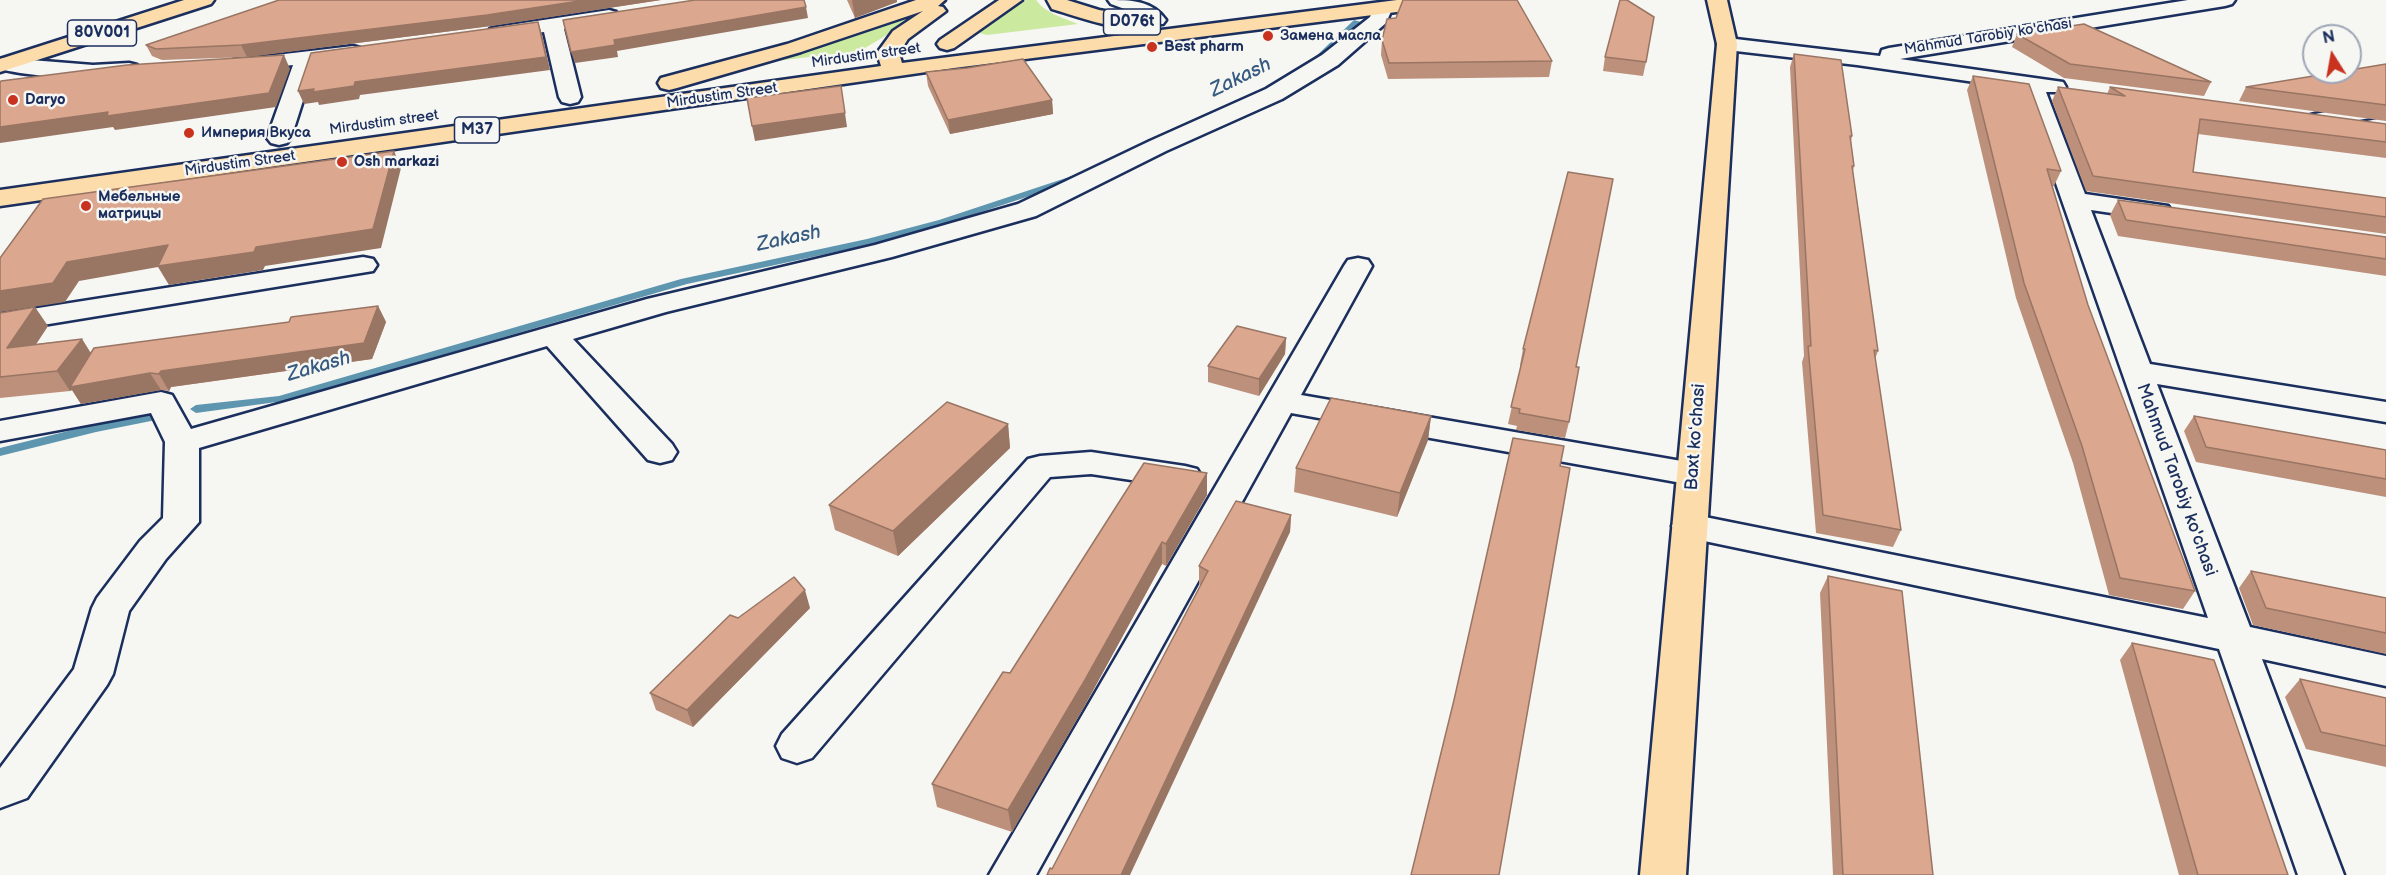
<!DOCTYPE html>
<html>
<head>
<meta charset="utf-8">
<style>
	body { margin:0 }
	#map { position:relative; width:2386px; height:875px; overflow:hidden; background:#f6f6f2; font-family:"Balsamiq Sans",sans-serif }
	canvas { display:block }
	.north { position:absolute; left:2302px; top:24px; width:60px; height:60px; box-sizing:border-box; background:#f6f6f2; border:2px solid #9ea6b7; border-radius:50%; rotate:349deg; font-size:16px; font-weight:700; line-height:24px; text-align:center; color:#1b2f5e }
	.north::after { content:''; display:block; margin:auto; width:21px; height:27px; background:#c8321e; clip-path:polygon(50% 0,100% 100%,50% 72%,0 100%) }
</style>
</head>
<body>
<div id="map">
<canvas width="2386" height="875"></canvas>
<div class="north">N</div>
</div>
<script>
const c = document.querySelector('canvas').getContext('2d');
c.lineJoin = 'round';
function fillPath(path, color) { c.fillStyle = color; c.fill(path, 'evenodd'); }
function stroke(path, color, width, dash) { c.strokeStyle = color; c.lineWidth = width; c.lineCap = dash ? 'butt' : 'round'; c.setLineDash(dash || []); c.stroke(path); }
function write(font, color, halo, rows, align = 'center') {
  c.font = font + ' "Balsamiq Sans",sans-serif'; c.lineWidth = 5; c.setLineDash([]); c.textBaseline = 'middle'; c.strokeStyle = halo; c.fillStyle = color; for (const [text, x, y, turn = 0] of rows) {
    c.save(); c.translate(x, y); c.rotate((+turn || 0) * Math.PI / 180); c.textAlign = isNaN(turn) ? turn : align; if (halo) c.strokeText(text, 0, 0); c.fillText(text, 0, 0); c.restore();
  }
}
fillPath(new Path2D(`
	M 1026,0 L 1036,0 C 1045,13 1064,18 1078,24 L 987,35 L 975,32 L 976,29 Z
	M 937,5 L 860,51 L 776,61 Z`), '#cce9a0');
fillPath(new Path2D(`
	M 1354,20 L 1361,22 L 1317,65 L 1311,65 L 1311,61 Z
	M 1072,176 L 1077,179 L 1075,181 L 945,224 L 868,245 L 687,284 L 284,401 L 196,413 L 190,409 L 196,405 L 279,396 L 681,279 L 867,239 L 939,220 Z
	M 152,413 L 156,414 L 158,417 L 156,420 L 96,432 L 0,456 L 0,448 L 96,424 Z`), '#5e96b0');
const minor = new Path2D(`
	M 1108,0 C 1130,0 1152,0 1166,20 L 1163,24 L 1149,24 L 1130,11 L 1111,4 Z
	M 2188,0 L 2235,0 L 2232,4 L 2225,6 L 1900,59 L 2063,82 L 2066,87 L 2063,92 L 2046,92 L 2085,194 L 2168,206 L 2172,212 L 2168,218 L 2159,220 L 2091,210 L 2150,364 L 2386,402 L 2386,422 L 2157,384 L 2250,627 L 2386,656 L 2386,686 L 2262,659 L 2344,875 L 2298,875 L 2219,649 L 1690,538 L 1677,535 L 1672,526 L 1677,517 L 1690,514 L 2208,618 L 2023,89 L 1857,65 L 1727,50 L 1720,48 L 1717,44 L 1720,40 L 1727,38 L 1880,56 L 1882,50 L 1889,48 Z
	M 1382,3 L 1389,5 L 1392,9 L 1386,23 L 1338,65 L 1282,99 L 1166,151 L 1036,216 L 892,257 L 666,312 L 573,339 L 672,444 L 677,452 L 672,460 L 660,463 L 648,460 L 547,346 L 199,448 L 199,522 L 166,559 L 129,611 L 113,674 L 107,685 L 27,798 L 0,808 L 0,768 L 74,669 L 92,608 L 97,598 L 140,541 L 163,518 L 165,442 L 151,413 L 0,441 L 0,421 L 161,392 L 172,395 L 191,429 L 647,299 L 875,245 L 1018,204 L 1150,141 L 1266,89 L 1322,55 L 1370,17 L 1375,5 Z
	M 609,10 L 616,12 L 619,16 L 616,20 L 564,29 L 581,97 L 578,102 L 570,104 L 562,102 L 559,97 L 544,32 L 497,39 L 490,37 L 487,33 L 490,29 L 497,27 Z
	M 353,46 L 360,48 L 364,52 L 360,56 L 315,63 L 291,138 L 287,143 L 279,145 L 271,143 L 267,138 L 293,65 L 241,71 L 233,70 L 230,65 L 233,60 Z
	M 6,58 L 93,65 L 129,63 L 137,65 L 140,70 L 137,75 C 106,82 31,77 0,69 L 0,59 Z
	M 2386,101 L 2386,115 L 2315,128 L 2307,126 L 2303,121 L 2307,116 L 2315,114 Z
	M 363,257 L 373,259 L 377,265 L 373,271 L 0,332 L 0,314 Z
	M 1358,258 L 1368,260 L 1372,266 L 1301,395 L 1693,463 L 1705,466 L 1710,474 L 1705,482 L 1693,485 L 1291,413 L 1036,875 L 989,875 L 1344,266 L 1348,260 Z
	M 1091,452 L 1185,466 L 1197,469 L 1202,477 L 1197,485 L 1185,488 L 1091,474 L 1050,477 L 812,758 L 797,763 L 782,758 L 776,746 L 782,734 L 1028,459 L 1040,456 Z`);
const major = new Path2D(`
	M 916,0 L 945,0 L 938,6 L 943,7 L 946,11 L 908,39 L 899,53 L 902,63 L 1397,0 L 1454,0 L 1451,4 L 1444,6 L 954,68 L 0,206 L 0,190 L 881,66 L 877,53 L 893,31 L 923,11 L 801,52 L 677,88 L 669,90 L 661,88 L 658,83 L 661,78 L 787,44 Z
	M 999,0 L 1022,0 L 954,48 L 947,50 L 940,48 L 937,44 L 940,40 Z
	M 1047,0 L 1067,0 L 1099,10 L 1144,18 L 1147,22 L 1144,26 C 1119,33 1077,16 1052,9 Z
	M 1707,0 L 1727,0 L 1737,44 L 1686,875 L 1640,875 L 1717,44 Z`);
const highway = new Path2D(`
	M 184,0 L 214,0 L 211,4 L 0,72 L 0,59 Z`);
stroke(minor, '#1b2f5e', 5);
stroke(major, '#1b2f5e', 5);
stroke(highway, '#1b2f5e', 5);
fillPath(minor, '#f6f6f2');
fillPath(major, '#fcdcab');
fillPath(highway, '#fcdcab');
fillPath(new Path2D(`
	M 279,0 L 661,0 L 491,26 L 247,57 L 162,60 L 152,56 L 146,45 Z
	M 847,0 L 897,0 L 897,2 L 855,18 Z
	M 2017,34 L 2211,82 L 2204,96 L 2064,78 L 2012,47 Z
	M 1382,40 L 1552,61 L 1549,77 L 1388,79 L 1381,55 Z
	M 1794,54 L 1852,136 L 1851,141 L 1854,166 L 1853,171 L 1878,351 L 1875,359 L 1901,530 L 1893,547 L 1816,533 L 1802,362 L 1804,356 L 1790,67 Z
	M 1605,57 L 1646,62 L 1643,76 L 1603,71 Z
	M 2386,64 L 2386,121 L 2239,101 L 2246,87 Z
	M 926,72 L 1052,100 L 1053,114 L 950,134 L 928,86 Z
	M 1973,76 L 2061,171 L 2054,186 L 2052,186 L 2088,305 L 2195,591 L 2183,609 L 2109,595 L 2073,463 L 2016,298 L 1967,90 Z
	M 2058,87 L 2107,94 L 2110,87 L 2386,124 L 2386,158 L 2198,134 L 2193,172 L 2386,198 L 2386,234 L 2086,191 L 2052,101 Z
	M 2118,200 L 2386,237 L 2386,276 L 2118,236 L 2110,215 Z
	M 378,306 L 386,322 L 372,359 L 171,387 L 169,391 L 161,390 L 81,404 L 72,390 L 70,391 L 0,398 L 0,313 L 48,326 L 36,344 L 82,339 L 91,353 L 289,322 Z
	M 1286,338 L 1285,354 L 1259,396 L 1208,382 L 1208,366 Z
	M 1523,349 L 1576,367 L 1569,422 L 1565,438 L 1516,430 L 1517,426 L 1508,424 L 1521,365 L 1520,365 Z
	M 1431,416 L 1428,440 L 1397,517 L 1294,492 L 1296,468 Z
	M 2194,416 L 2386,450 L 2386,497 L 2196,462 L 2184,431 Z
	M 1008,424 L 1010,448 L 898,556 L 835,530 L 829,505 Z
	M 1207,495 L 1166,566 L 1162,564 L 1084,707 L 1012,832 L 937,807 L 932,784 L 1010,673 Z
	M 1291,515 L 1290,532 L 1052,869 L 1201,585 L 1199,584 L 1199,566 Z
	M 2251,571 L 2386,598 L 2386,654 L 2253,625 L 2239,588 Z
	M 1828,576 L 1933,875 L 1833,875 L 1820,593 Z
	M 810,608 L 693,727 L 656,710 L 650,693 L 738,618 Z
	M 2132,643 L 2288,875 L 2179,875 L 2120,660 Z
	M 2300,679 L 2386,698 L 2386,767 L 2306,749 L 2285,697 Z`), '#bc907b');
fillPath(new Path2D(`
	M 586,0 L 661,0 L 491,26 L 247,57 L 241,45 Z
	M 852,0 L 897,0 L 897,2 L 855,18 Z
	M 806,7 L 808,18 L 617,51 L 618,57 L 575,63 L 571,52 L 614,40 Z
	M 538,22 L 542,34 L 550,70 L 360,95 L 359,99 L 319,105 L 318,102 L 304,104 L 298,91 L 355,82 Z
	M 284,55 L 290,69 L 276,107 L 115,130 L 113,127 L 0,143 L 0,127 Z
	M 841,86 L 847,127 L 755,141 L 752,126 Z
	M 1052,100 L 1053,114 L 950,134 L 948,120 Z
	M 394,151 L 401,168 L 381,248 L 265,266 L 263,270 L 169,285 L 158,267 L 79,281 L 65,302 L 0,312 L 0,291 L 67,262 L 168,245 L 256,247 Z
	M 378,306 L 386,322 L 372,359 L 171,387 L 169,391 L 159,374 L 161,371 Z
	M 35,307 L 48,326 L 21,367 L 7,348 Z
	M 1286,338 L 1285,354 L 1259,396 L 1259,379 Z
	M 82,339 L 94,359 L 150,373 L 161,390 L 81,404 L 72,390 L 70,391 L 57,371 Z
	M 1431,416 L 1428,440 L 1397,517 L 1400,493 Z
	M 1008,424 L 1010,448 L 898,556 L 893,531 Z
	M 1207,473 L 1207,495 L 1166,566 L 1166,544 Z
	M 1291,515 L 1290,532 L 1130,875 L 1121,875 Z
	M 1162,542 L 1162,564 L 1084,707 L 1012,832 L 1008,810 Z
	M 805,590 L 810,608 L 693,727 L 687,710 Z`), '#997564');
const building = new Path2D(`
	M 279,0 L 586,0 L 487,15 L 241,45 L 156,49 L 146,45 Z
	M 695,0 L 804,0 L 806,7 L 614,40 L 615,45 L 571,52 L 563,20 Z
	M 1403,0 L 1517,0 L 1552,61 L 1389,63 L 1382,40 L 1387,19 L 1396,18 Z
	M 1620,0 L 1627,0 L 1654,17 L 1646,62 L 1605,57 Z
	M 538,22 L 546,57 L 355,82 L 354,86 L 313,92 L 314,89 L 298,91 L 311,53 Z
	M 2084,24 L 2211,82 L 2070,64 L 2017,34 Z
	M 1794,54 L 1841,60 L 1852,136 L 1850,136 L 1854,166 L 1852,166 L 1878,351 L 1874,350 L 1901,530 L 1823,515 L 1808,346 L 1811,346 Z
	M 284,55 L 269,93 L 107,116 L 108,112 L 0,127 L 0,82 L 1,81 L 127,65 Z
	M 1023,59 L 1052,100 L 948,120 L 926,72 L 967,68 Z
	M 2386,64 L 2386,105 L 2246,87 L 2338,72 L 2350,72 L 2350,70 Z
	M 1973,76 L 2029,84 L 2061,171 L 2047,169 L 2088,305 L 2195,591 L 2120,578 L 2082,446 L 2024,283 Z
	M 841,86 L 845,113 L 752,126 L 747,98 Z
	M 2058,87 L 2125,96 L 2110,87 L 2386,124 L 2386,142 L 2200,119 L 2193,172 L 2386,198 L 2386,217 L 2093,176 Z
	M 394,151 L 373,229 L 256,247 L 254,252 L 158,266 L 168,245 L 67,262 L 53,283 L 0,291 L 0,258 L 43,199 Z
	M 1568,172 L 1613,179 L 1576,367 L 1579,367 L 1569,422 L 1519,413 L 1520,409 L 1511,407 L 1525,349 L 1523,349 Z
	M 2118,200 L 2386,237 L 2386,259 L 2126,220 Z
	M 378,306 L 364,343 L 161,371 L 159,374 L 150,373 L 70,387 L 94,348 L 289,322 L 291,317 Z
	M 35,307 L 7,348 L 82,339 L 57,371 L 0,377 L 0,313 Z
	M 1237,326 L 1286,338 L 1259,379 L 1208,366 Z
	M 1331,398 L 1431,416 L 1400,493 L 1296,468 Z
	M 947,402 L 1008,424 L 893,531 L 829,505 Z
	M 2194,416 L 2386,450 L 2386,479 L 2206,447 Z
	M 1513,438 L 1564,446 L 1560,466 L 1570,468 L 1499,875 L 1411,875 L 1454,700 Z
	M 1144,463 L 1207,473 L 1166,544 L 1162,542 L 1082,685 L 1008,810 L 932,784 L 1003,672 L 1010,673 Z
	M 1236,501 L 1291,515 L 1121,875 L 1047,875 L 1050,868 L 1052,869 L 1208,571 L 1199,566 Z
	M 2251,571 L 2386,598 L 2386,633 L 2266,608 Z
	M 1828,576 L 1902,591 L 1933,875 L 1843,875 Z
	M 794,577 L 805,590 L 687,710 L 650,693 L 730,615 L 738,618 Z
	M 2132,643 L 2214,660 L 2288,875 L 2198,875 Z
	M 2300,679 L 2386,698 L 2386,746 L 2321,732 Z`);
fillPath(building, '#dba78f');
stroke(building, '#997564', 1.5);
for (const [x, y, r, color] of [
	[1268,36,6,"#c8321e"],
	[1152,47,6,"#c8321e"],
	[13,100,6,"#c8321e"],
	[189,133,6,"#c8321e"],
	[342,162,6,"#c8321e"],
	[86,206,6,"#c8321e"]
]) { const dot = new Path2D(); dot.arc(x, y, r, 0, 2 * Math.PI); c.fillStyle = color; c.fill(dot); stroke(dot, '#f6f6f2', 2); }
write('bold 15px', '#1b2f5e', '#f6f6f2', [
	["Замена масла",1280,36],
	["Best pharm",1164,47],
	["Daryo",25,100],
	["Империя Вкуса",201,133],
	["Osh markazi",354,162],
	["Мебельные",98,197],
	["матрицы",98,214]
], 'left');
write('15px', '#1b2f5e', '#f6f6f2', [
	["Mahmud Tarobiy ko'chasi",1988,37,-9],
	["Mirdustim street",866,56,-8],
	["Mirdustim Street",722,96,-8],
	["Mirdustim street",384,123,-8],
	["Mirdustim Street",240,164,-8]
]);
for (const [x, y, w] of [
	[1132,22,57],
	[102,33,69],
	[477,130,45]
]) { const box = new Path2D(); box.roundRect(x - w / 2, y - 13, w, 26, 4.5); c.fillStyle = '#f6f6f2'; c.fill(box); stroke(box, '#1b2f5e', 1.5); }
write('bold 16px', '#1b2f5e', null, [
	["D076t",1132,22],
	["80V001",102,33],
	["M37",477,130]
]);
write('18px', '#1b2f5e', '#f6f6f2', [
	["Baxt koʻchasi",1696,437,-86],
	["Mahmud Tarobiy ko'chasi",2176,480,70]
]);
write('italic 20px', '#375a80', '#f6f6f2', [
	["Zakash",1241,78,-26],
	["Zakash",789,239,-12],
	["Zakash",319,367,-16]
]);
</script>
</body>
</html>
